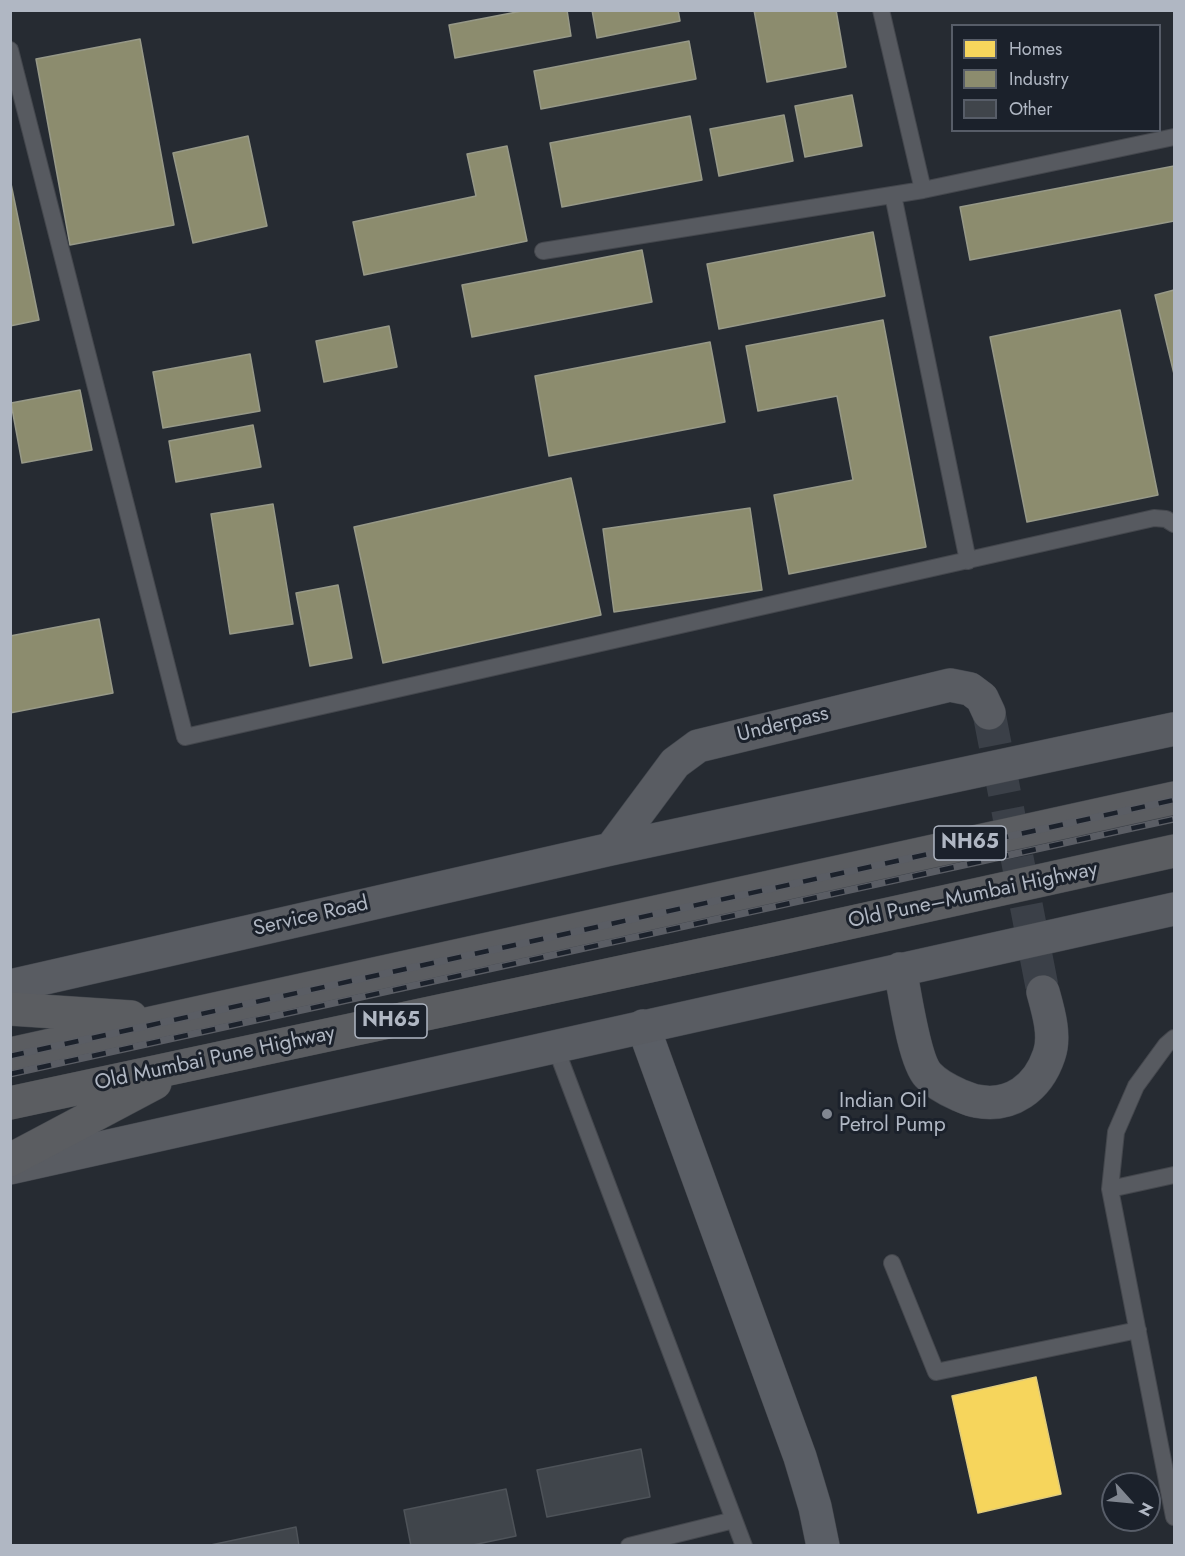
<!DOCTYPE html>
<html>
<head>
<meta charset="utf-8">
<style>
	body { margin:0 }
	#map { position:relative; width:1185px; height:1556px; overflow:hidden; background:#262b32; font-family:Jost,sans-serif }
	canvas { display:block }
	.frame { position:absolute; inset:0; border:12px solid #b0b7c3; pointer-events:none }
	.legend { position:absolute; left:951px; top:24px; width:210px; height:108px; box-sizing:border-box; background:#1b212b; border:2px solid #575d68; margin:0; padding:8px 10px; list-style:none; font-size:18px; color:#b0b7c3 }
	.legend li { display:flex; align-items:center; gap:12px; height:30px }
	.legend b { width:30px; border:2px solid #575d68 }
	.north { position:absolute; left:1101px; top:1472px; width:60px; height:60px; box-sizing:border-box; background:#1b212b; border:2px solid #575d68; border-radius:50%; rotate:117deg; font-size:16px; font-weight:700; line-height:24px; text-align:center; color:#b0b7c3 }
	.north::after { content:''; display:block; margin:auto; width:21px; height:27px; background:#808690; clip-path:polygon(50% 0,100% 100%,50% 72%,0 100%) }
</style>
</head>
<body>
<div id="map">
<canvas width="1185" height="1556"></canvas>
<div class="frame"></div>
<ul class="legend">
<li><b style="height:16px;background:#f6d55c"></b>Homes</li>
<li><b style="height:16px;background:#8c8c6e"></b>Industry</li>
<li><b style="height:16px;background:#40454b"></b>Other</li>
</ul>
<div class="north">N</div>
</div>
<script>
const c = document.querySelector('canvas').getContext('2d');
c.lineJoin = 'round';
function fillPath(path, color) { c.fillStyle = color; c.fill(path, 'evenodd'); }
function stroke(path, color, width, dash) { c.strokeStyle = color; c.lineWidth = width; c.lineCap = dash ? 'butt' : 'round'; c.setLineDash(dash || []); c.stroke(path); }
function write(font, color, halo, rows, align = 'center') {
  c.font = font + ' Jost,sans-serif'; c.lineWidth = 6; c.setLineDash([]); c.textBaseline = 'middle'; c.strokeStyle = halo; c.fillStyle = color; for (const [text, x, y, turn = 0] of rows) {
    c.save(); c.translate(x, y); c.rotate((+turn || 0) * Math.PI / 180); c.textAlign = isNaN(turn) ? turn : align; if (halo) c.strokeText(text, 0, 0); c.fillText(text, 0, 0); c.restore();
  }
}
const homes = new Path2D(`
	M 1036,1377 L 1061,1494 L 978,1513 L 952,1396 Z`);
fillPath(homes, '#f6d55c');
stroke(homes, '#e1cc7b', 1.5);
const industry = new Path2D(`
	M 527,10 L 567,10 L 571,36 L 455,58 L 449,25 Z
	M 592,10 L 678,10 L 680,21 L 597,38 Z
	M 754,10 L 836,10 L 846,67 L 767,82 Z
	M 140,39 L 174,225 L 70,245 L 36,59 Z
	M 689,41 L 696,79 L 541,109 L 534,71 Z
	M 852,95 L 862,146 L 805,157 L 795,106 Z
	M 784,115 L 793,161 L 719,176 L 710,129 Z
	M 690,116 L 702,180 L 562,207 L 550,143 Z
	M 248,136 L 267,226 L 193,243 L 173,153 Z
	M 507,146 L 527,241 L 364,275 L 353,222 L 476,196 L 467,154 Z
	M 1174,166 L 1174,221 L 970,260 L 960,207 Z
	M 10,179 L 39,320 L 10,326 Z
	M 873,232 L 885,296 L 719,329 L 707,264 Z
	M 642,250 L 652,302 L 472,337 L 462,285 Z
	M 1174,290 L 1174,374 L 1155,295 Z
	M 1120,310 L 1158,495 L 1027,522 L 990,337 Z
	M 883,320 L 926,547 L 789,574 L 774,495 L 853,480 L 837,396 L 758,411 L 746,346 Z
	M 389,326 L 397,367 L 324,382 L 316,341 Z
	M 710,342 L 725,422 L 549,456 L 535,376 Z
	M 250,354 L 260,411 L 163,428 L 153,372 Z
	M 80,390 L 92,450 L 22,463 L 11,403 Z
	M 253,425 L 261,467 L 176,482 L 169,441 Z
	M 571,478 L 601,615 L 383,663 L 354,527 Z
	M 273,504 L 293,624 L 230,634 L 211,514 Z
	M 750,508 L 762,590 L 614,612 L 603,529 Z
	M 338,585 L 352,658 L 310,666 L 296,593 Z
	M 99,619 L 113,693 L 10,713 L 10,636 Z`);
fillPath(industry, '#8c8c6e');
stroke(industry, '#979988', 1.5);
const building = new Path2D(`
	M 641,1449 L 650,1497 L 547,1517 L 537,1470 Z
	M 506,1489 L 516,1536 L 468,1546 L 411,1546 L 404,1510 Z
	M 296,1527 L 299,1546 L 206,1546 Z`);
fillPath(building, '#40454b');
stroke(building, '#4e5359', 1.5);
stroke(new Path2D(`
	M 989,713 L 1043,992`), '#3b4048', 33, [33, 16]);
const lane = new Path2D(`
	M 881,10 L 923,190 L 1174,137
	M 10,50 L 185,737 L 1154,518 L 1166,519 L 1174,524
	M 893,195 L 968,561
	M 543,251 L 923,190
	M 1174,1038 L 1166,1045 L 1136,1086 L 1116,1132 L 1110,1189 L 1174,1517
	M 555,1046 L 744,1546
	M 1110,1189 L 1174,1175
	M 892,1263 L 936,1372 L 1138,1330
	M 629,1546 L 734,1520`);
const secondary = new Path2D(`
	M 643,1026 L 800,1457 L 815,1507 L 823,1546`);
const primary = new Path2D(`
	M 611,849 L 675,763 L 698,746 L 950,685 L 970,689 L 982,698 L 989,713
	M 900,969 C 905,993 914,1060 928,1075 C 935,1083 950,1091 959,1095 C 964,1097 970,1100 976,1101 C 1011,1108 1038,1088 1049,1055 C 1056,1036 1048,1010 1043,992
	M 10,986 L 611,849 L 1174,729
	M 10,1168 L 1174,909`);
const highway = new Path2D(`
	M 10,1009 L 131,1017
	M 10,1054 L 1174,798
	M 10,1103 L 771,940 L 1174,851
	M 10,1160 L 155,1083`);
stroke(lane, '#44474d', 18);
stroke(secondary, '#44474d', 34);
stroke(primary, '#44484f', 34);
stroke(highway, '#43474d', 34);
stroke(lane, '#575a60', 16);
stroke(secondary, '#5a5e65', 33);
stroke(primary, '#595c62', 33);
stroke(highway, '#5b5d61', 33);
const rail = new Path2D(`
	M 10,1056 L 1174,800
	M 10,1074 L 1174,819`);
stroke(rail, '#5a5d64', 7);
stroke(rail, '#1b212b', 4.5, [14]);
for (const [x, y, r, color] of [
	[827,1114,6,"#808690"]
]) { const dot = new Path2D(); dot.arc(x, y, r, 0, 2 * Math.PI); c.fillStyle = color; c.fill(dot); stroke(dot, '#1b212b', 2); }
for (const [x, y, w] of [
	[970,843,72],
	[391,1021,72]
]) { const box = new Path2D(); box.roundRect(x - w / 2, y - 17, w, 34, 4.5); c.fillStyle = '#1b212b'; c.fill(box); stroke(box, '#b0b7c3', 1.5); }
write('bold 20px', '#b0b7c3', null, [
	["NH65",970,843],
	["NH65",391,1021]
]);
write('21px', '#b0b7c3', '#1b212b', [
	["Underpass",783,725,-14],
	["Old Pune–Mumbai Highway",973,896,-12],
	["Service Road",311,917,-13],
	["Old Mumbai Pune Highway",215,1059,-12]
]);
write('21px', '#b0b7c3', '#1b212b', [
	["Indian Oil",839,1102],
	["Petrol Pump",839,1126]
], 'left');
</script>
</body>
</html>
